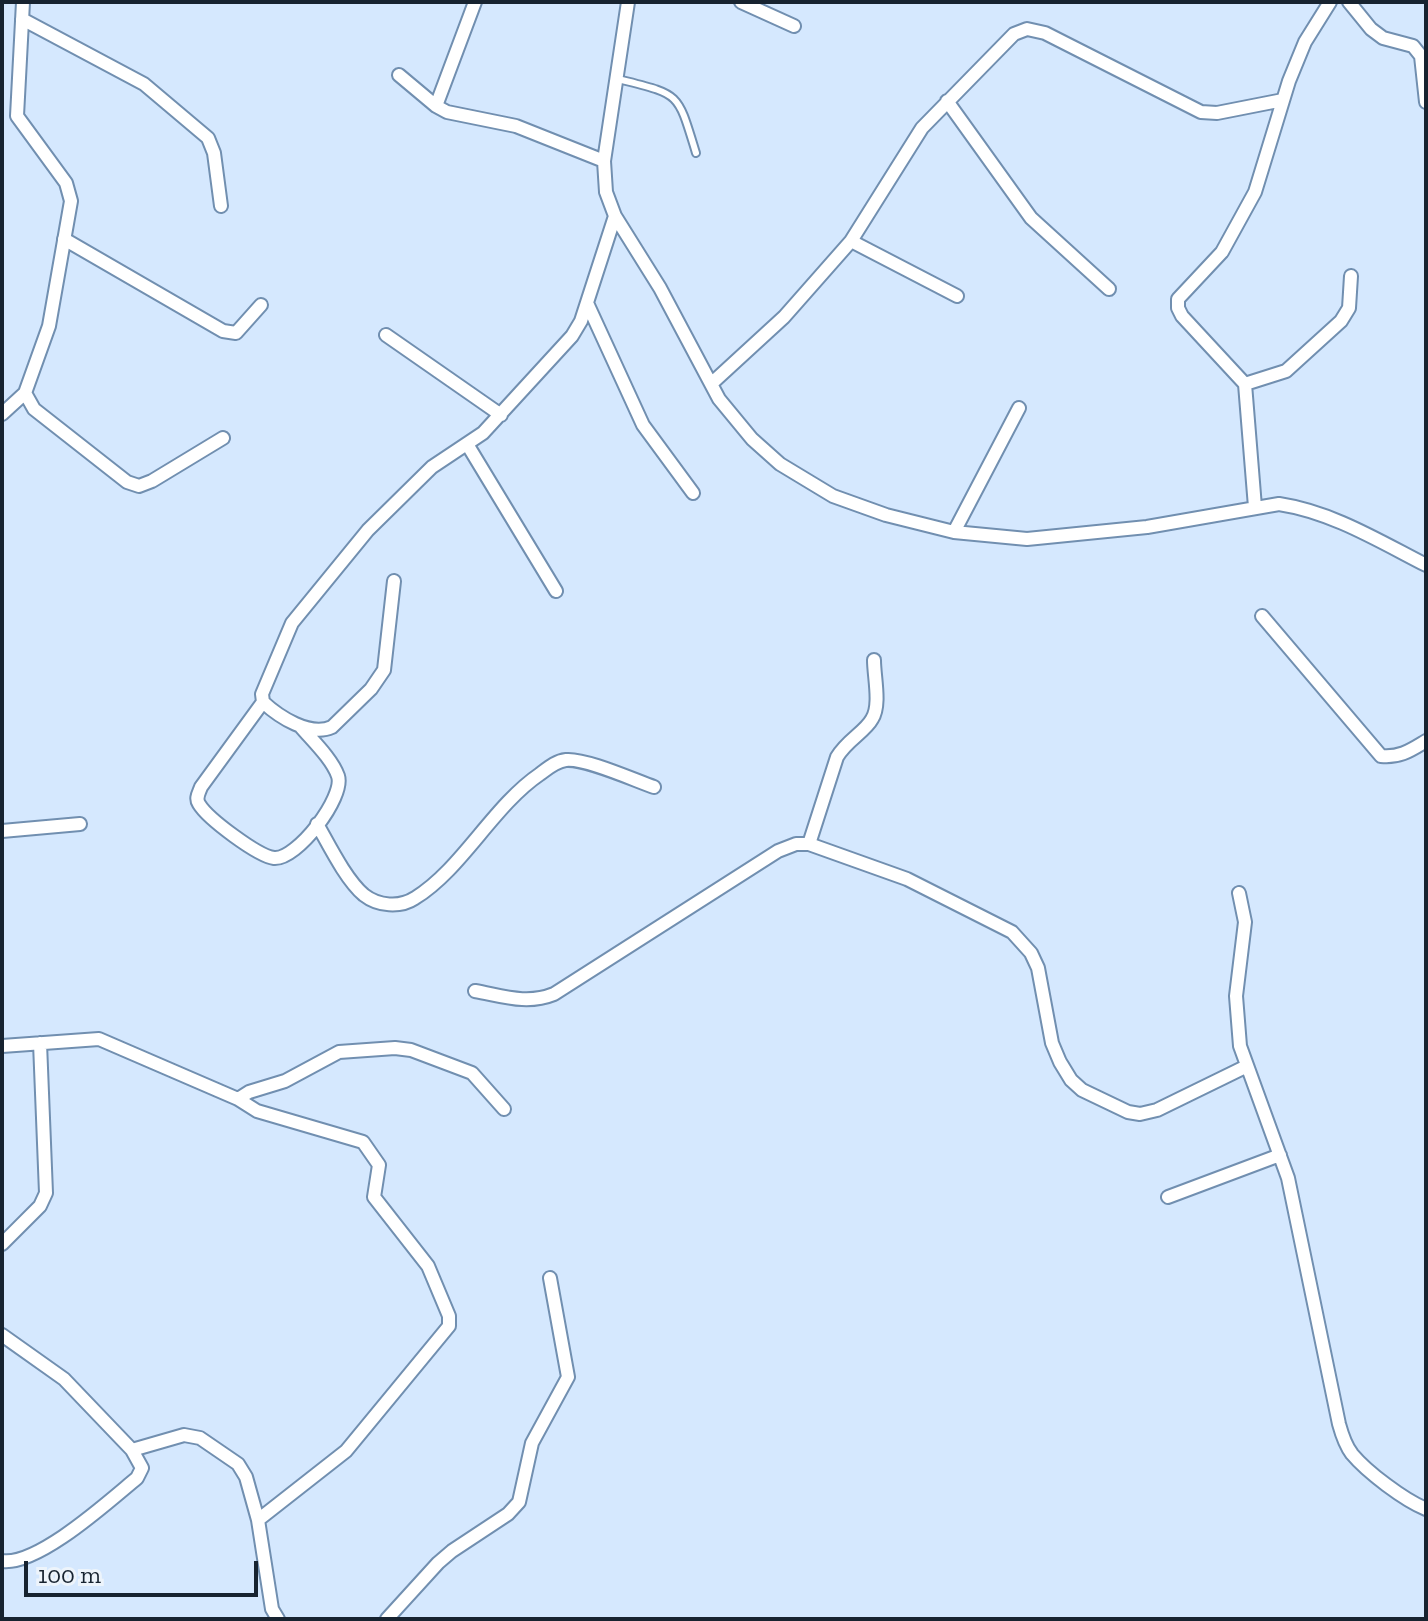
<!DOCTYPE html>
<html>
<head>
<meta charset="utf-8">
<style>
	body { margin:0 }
	#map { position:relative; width:1428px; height:1621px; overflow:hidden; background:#d5e8fe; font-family:"Zilla Slab",serif }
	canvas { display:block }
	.frame { position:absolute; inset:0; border:4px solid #172330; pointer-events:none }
	.scale { position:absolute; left:24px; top:1561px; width:234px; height:36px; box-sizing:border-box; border:4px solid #172330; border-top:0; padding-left:10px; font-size:24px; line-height:28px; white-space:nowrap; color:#172330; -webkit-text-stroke:6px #edf4fb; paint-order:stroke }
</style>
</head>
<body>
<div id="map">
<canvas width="1428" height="1621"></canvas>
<div class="frame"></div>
<div class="scale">100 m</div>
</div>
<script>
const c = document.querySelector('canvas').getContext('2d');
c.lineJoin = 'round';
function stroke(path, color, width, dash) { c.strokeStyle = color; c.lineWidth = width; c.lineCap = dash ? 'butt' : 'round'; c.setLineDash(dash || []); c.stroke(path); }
const lane = new Path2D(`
	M 618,79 C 681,95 677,91 696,153`);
const street = new Path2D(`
	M 23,2 L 17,116 L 66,183 L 71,201 L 49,326 L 25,393 L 34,409 L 127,482 L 139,486 L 152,481 L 223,438
	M 628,2 L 604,161 L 606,192 L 615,216 L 660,288 L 719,399 L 752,439 L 780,464 L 833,496 L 886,515 L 954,532 L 1027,539 L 1147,527 L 1279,504 C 1332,512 1379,541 1426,565
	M 741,2 L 794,26
	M 1349,2 L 1371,29 L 1383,38 L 1413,46 L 1421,56 L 1426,102
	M 22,19 L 144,84 L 208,138 L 214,153 L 221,206
	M 399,75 L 436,106 L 447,112 L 516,126 L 604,161
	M 947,101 L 1031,218 L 1109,289
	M 436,106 L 475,2
	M 64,239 L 223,331 L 236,333 L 261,305
	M 851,241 L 957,296
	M 587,303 L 643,425 L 693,493
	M 386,335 L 501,415
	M 711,384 L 784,317 L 851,241 L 922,128 L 1014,34 L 1027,29 L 1045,33 L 1201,112 L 1217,113 L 1283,100
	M 1245,384 L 1286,371 L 1341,321 L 1349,308 L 1351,276
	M 2,414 L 25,393
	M 467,444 L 556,591
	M 1255,507 L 1245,384 L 1182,316 L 1178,308 L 1178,299 L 1222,252 L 1255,192 L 1289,81 L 1305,42 L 1330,2
	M 954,532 L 1019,408
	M 394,581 L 384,670 L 371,689 L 332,727 C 310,737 279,717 263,702 L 262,694 L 292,623 L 368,530 L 432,467 L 483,433 L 572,336 L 581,321 L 615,216
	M 1262,616 L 1381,756 C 1400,758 1411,750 1426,741
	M 263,702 L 201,787 C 199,793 195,798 199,804 C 208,819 258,856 274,858 C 297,860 345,797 338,776 C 332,759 313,741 301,727
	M 317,824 C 329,845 346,880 364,895 C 378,906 400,908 415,898 C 462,869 493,806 540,774 C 548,768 556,761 566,760 C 585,758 634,780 654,787
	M 2,831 L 80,824
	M 809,844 L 837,757 C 847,740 865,732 872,719 C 881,705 874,677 874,660
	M 1239,893 L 1245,922 L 1236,996 L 1240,1046 L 1288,1178 L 1339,1424 C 1342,1435 1345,1445 1352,1454 C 1367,1472 1404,1500 1426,1509
	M 475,991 C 503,996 527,1005 554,994 L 778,851 L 796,844 L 809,844 L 907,879 L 1012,932 L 1031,953 L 1038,968 L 1052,1043 L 1060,1062 L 1071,1080 L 1082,1090 L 1128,1112 L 1140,1114 L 1157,1110 L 1245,1067
	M 2,1046 L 99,1039 L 238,1099 L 257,1111 L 363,1142 L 379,1165 L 374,1197 L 428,1266 L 449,1316 L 449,1326 L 346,1451 L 258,1520
	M 238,1099 L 249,1092 L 285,1081 L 339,1052 L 395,1048 L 411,1050 L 472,1073 L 504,1109
	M 1168,1197 L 1280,1155
	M 2,1244 L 40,1206 L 46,1193 L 40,1043
	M 2,1335 L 64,1379 L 132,1450 L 142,1468 L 137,1478 C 109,1501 38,1566 2,1561
	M 132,1450 L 184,1435 L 200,1438 L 238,1464 L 246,1477 L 258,1520 L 272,1609 L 278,1619
	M 387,1619 L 438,1563 L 452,1551 L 508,1514 L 519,1502 L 532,1443 L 568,1377 L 550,1278`);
stroke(lane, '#718fb0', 10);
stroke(street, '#718fb0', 16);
stroke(lane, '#fff', 6);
stroke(street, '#fff', 12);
</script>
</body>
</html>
